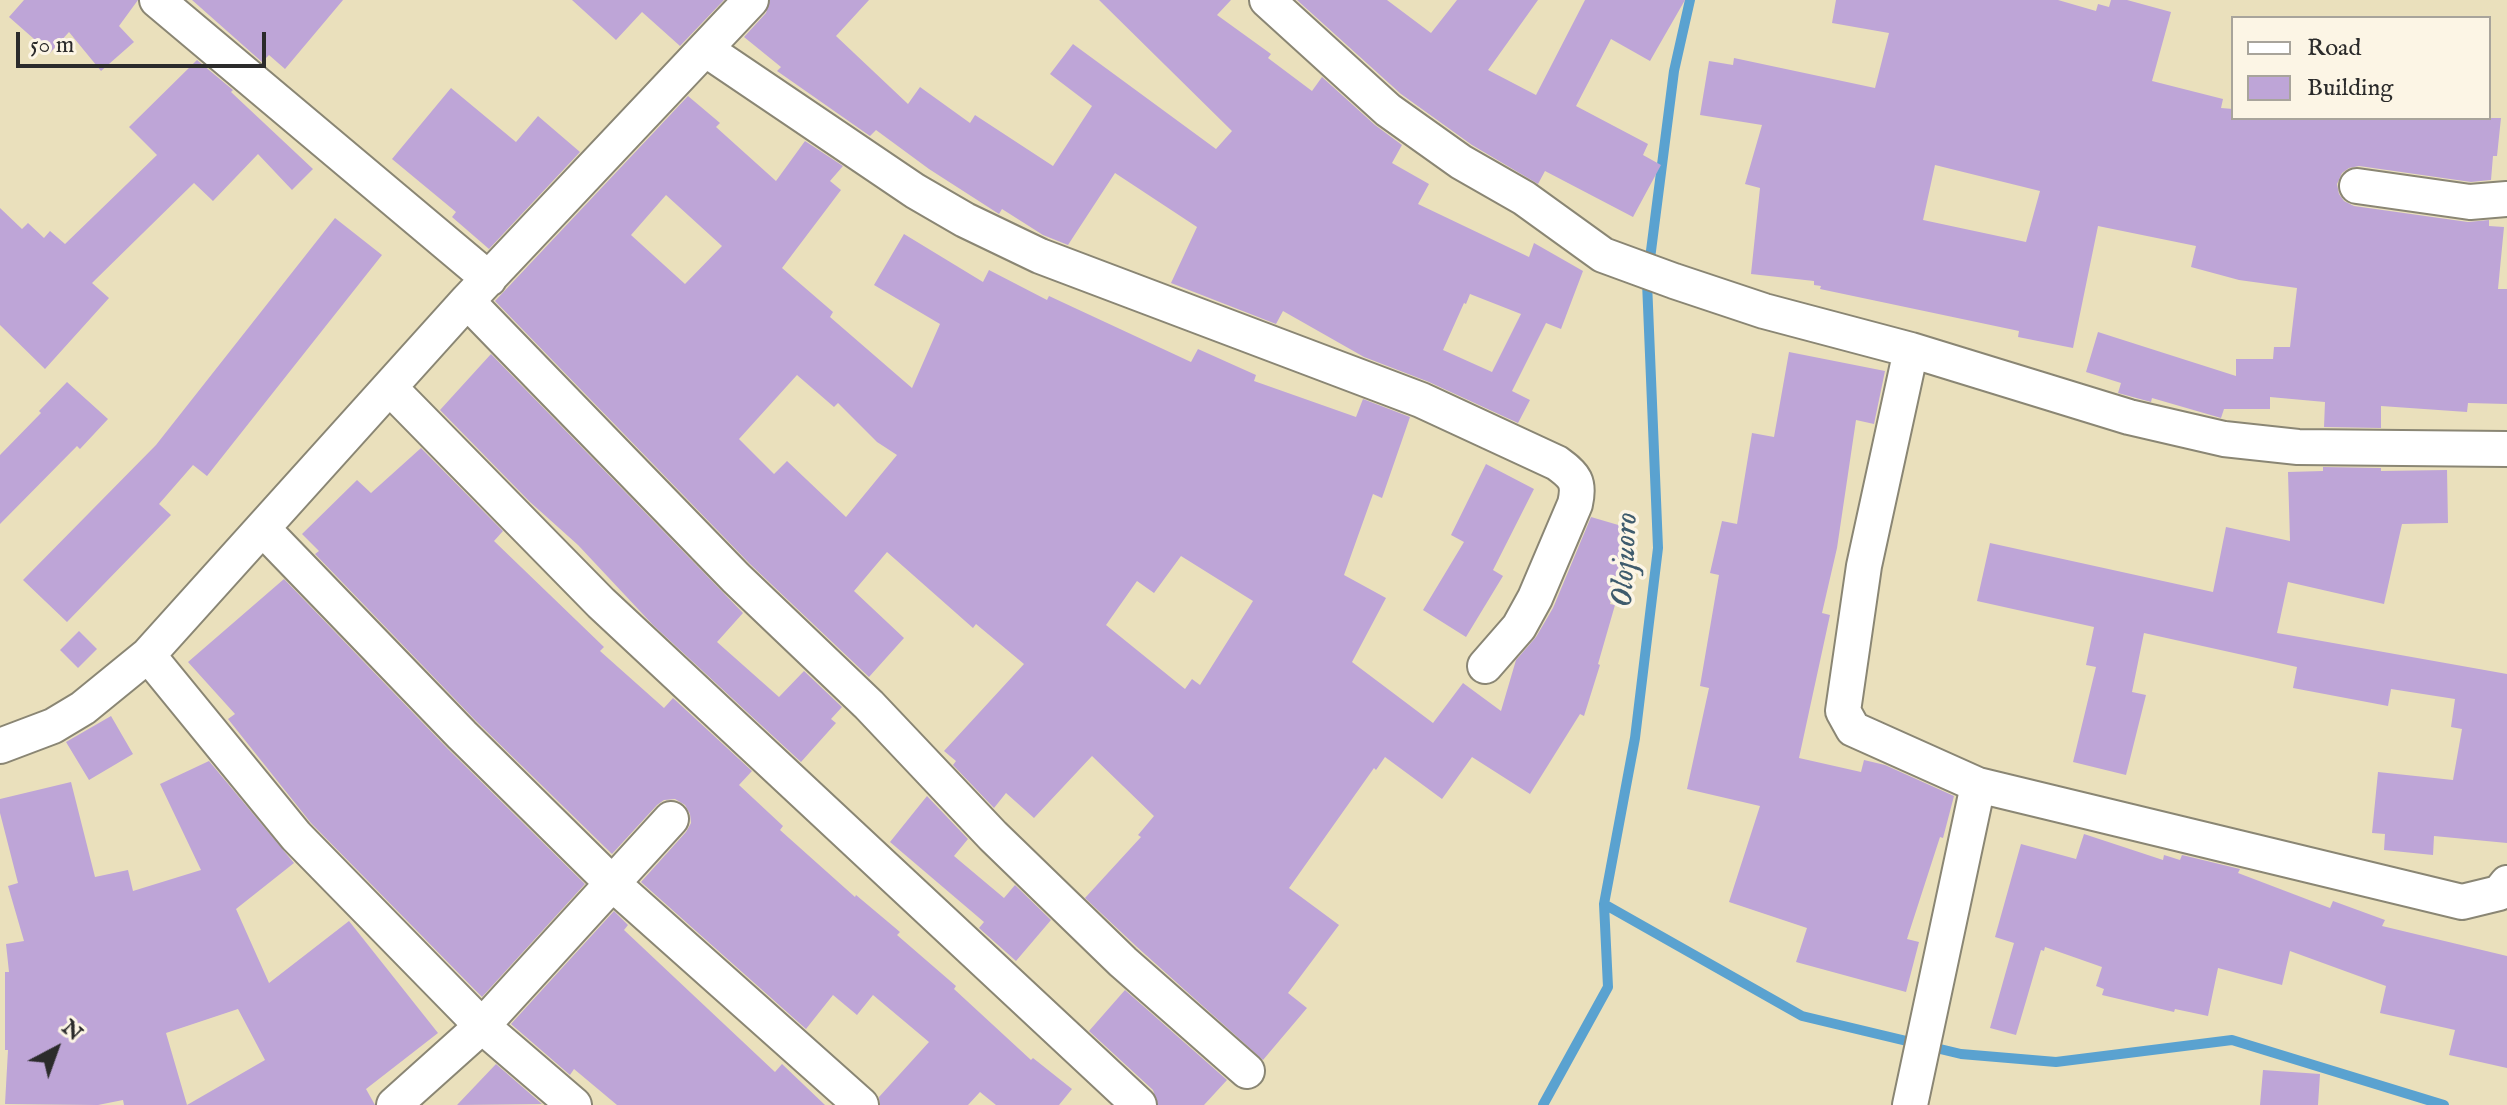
<!DOCTYPE html>
<html>
<head>
<meta charset="utf-8">
<style>
	body { margin:0 }
	#map { position:relative; width:2507px; height:1105px; overflow:hidden; background:#eae0bc; font-family:"IM FELL English",serif }
	canvas { display:block }
	.legend { position:absolute; left:2231px; top:16px; width:260px; height:104px; box-sizing:border-box; background:#fcf5e5; border:2px solid #a8a49b; margin:0; padding:10px 14px; list-style:none; font-size:24px; color:#2b2b2b }
	.legend li { display:flex; align-items:center; gap:16px; height:40px }
	.legend b { width:40px; border:2px solid #a8a49b }
	.north { position:absolute; left:16px; top:1009px; width:80px; height:80px; -webkit-text-stroke:6px #fcf5e5; paint-order:stroke; rotate:41deg; font-size:22px; font-weight:700; line-height:32px; text-align:center; color:#2b2b2b }
	.north::after { content:''; display:block; margin:auto; width:28px; height:36px; background:#2b2b2b; clip-path:polygon(50% 0,100% 100%,50% 72%,0 100%) }
	.scale { position:absolute; left:16px; top:32px; width:250px; height:36px; box-sizing:border-box; border:4px solid #2b2b2b; border-top:0; padding-left:10px; font-size:24px; line-height:28px; white-space:nowrap; color:#2b2b2b; -webkit-text-stroke:6px #fcf5e5; paint-order:stroke }
</style>
</head>
<body>
<div id="map">
<canvas width="2507" height="1105"></canvas>
<ul class="legend">
<li><b style="height:10px;background:#fff"></b>Road</li>
<li><b style="height:22px;background:#bea5d7"></b>Building</li>
</ul>
<div class="north">N</div>
<div class="scale">50 m</div>
</div>
<script>
const c = document.querySelector('canvas').getContext('2d');
c.lineJoin = 'round';
function stroke(path, color, width, dash) { c.strokeStyle = color; c.lineWidth = width; c.lineCap = dash ? 'butt' : 'round'; c.setLineDash(dash || []); c.stroke(path); }
function fillPath(path, color) { c.fillStyle = color; c.fill(path, 'evenodd'); }
function write(font, color, halo, rows, align = 'center') {
  c.font = font + ' "IM FELL English",serif'; c.lineWidth = 7; c.setLineDash([]); c.textBaseline = 'middle'; c.strokeStyle = halo; c.fillStyle = color; for (const [text, x, y, turn = 0] of rows) {
    c.save(); c.translate(x, y); c.rotate((+turn || 0) * Math.PI / 180); c.textAlign = isNaN(turn) ? turn : align; if (halo) c.strokeText(text, 0, 0); c.fillText(text, 0, 0); c.restore();
  }
}
stroke(new Path2D(`
	M 1604,904 L 1802,1016 L 1961,1054 L 2056,1062 L 2232,1040 L 2444,1105
	M 1543,1105 L 1608,987 L 1604,904 L 1635,738 L 1658,548 L 1647,282 L 1674,71 L 1690,0`), '#5aa2d0', 10);
fillPath(new Path2D(`
	M 24,0 L 138,0 L 119,26 L 134,42 L 101,71 L 69,32 L 50,53 L 9,17 Z
	M 192,0 L 343,0 L 285,69 L 269,55 L 262,62 Z
	M 572,0 L 724,0 L 680,46 L 642,12 L 616,40 Z
	M 770,0 L 869,0 L 836,36 L 908,104 L 920,87 L 970,123 L 975,115 L 1053,166 L 1092,106 L 1050,74 L 1073,44 L 1216,149 L 1232,131 L 1099,0 L 1231,0 L 1217,15 L 1271,54 L 1268,58 L 1312,91 L 1322,77 L 1375,125 L 1402,145 L 1392,163 L 1429,184 L 1418,204 L 1529,257 L 1534,243 L 1583,271 L 1561,329 L 1546,323 L 1512,391 L 1530,400 L 1518,423 L 1429,382 L 1364,357 L 1283,311 L 1276,324 L 1171,283 L 1197,227 L 1115,173 L 1068,245 L 1043,235 L 1002,209 L 999,214 L 929,169 L 876,130 L 870,136 L 777,71 L 781,67 L 744,37 L 766,13 ZM 1470,294 L 1521,314 L 1492,372 L 1443,350 L 1464,303 L 1466,304 Z
	M 1297,0 L 1387,0 L 1431,33 L 1457,0 L 1538,0 L 1488,70 L 1536,95 L 1585,0 L 1685,0 L 1650,61 L 1611,39 L 1576,106 L 1648,144 L 1643,155 L 1661,165 L 1633,217 L 1545,171 L 1538,184 L 1472,145 L 1401,94 Z
	M 1836,0 L 2058,0 L 2096,11 L 2098,4 L 2109,7 L 2111,0 L 2127,0 L 2171,12 L 2152,81 L 2223,99 L 2221,108 L 2233,109 L 2233,118 L 2501,118 L 2497,156 L 2493,156 L 2491,180 L 2471,182 L 2359,166 L 2349,168 L 2342,173 L 2337,184 L 2339,194 L 2344,201 L 2354,206 L 2468,222 L 2489,220 L 2489,226 L 2504,227 L 2498,289 L 2507,289 L 2507,404 L 2468,403 L 2467,412 L 2381,406 L 2381,428 L 2324,427 L 2325,402 L 2270,397 L 2270,409 L 2224,409 L 2221,418 L 2152,398 L 2151,402 L 2118,393 L 2121,383 L 2086,372 L 2098,332 L 2236,376 L 2236,359 L 2273,359 L 2274,347 L 2290,347 L 2297,288 L 2239,280 L 2191,267 L 2196,246 L 2098,226 L 2073,348 L 2018,337 L 2019,331 L 1820,289 L 1821,286 L 1814,285 L 1814,281 L 1751,274 L 1760,188 L 1745,184 L 1762,125 L 1700,115 L 1709,61 L 1733,65 L 1734,58 L 1875,88 L 1889,33 L 1832,23 ZM 1935,165 L 2040,191 L 2026,242 L 1923,220 Z
	M 197,60 L 233,90 L 231,92 L 313,169 L 292,190 L 258,154 L 213,201 L 194,183 L 92,283 L 109,298 L 45,369 L 0,325 L 0,208 L 22,229 L 28,223 L 44,238 L 50,231 L 65,244 L 157,155 L 129,127 Z
	M 451,88 L 516,142 L 538,116 L 580,152 L 489,249 L 452,217 L 456,212 L 392,159 Z
	M 688,96 L 720,123 L 716,127 L 776,181 L 805,141 L 843,166 L 830,181 L 841,190 L 782,268 L 833,312 L 830,317 L 912,388 L 940,324 L 874,285 L 904,234 L 983,282 L 989,270 L 1047,300 L 1049,296 L 1191,362 L 1198,349 L 1256,375 L 1254,381 L 1356,417 L 1363,399 L 1410,417 L 1382,498 L 1373,494 L 1344,575 L 1386,598 L 1352,662 L 1433,723 L 1463,683 L 1501,711 L 1516,660 L 1536,637 L 1553,608 L 1591,517 L 1632,529 L 1610,604 L 1615,605 L 1598,664 L 1600,665 L 1584,716 L 1580,714 L 1530,794 L 1472,757 L 1442,799 L 1385,757 L 1376,770 L 1374,768 L 1289,888 L 1339,925 L 1288,993 L 1307,1008 L 1263,1060 L 1137,947 L 1085,898 L 1141,837 L 1138,835 L 1154,816 L 1092,756 L 1034,818 L 1006,793 L 994,808 L 953,765 L 956,761 L 944,751 L 1024,664 L 976,624 L 973,628 L 887,552 L 854,591 L 904,638 L 869,677 L 750,564 L 495,301 ZM 666,195 L 722,246 L 685,284 L 631,235 ZM 797,375 L 834,407 L 838,403 L 877,442 L 897,455 L 846,517 L 787,461 L 774,474 L 739,439 ZM 1181,556 L 1253,601 L 1200,685 L 1192,679 L 1185,689 L 1106,625 L 1137,581 L 1154,593 Z
	M 335,218 L 382,255 L 207,476 L 193,465 L 159,504 L 171,515 L 67,622 L 23,580 L 156,445 Z
	M 1789,352 L 1885,371 L 1874,424 L 1856,420 L 1837,548 L 1822,613 L 1830,615 L 1799,758 L 1861,772 L 1864,760 L 1885,765 L 1954,796 L 1943,838 L 1940,837 L 1907,939 L 1919,942 L 1906,992 L 1796,962 L 1807,928 L 1729,902 L 1760,806 L 1687,789 L 1709,688 L 1700,686 L 1719,575 L 1710,573 L 1722,521 L 1737,524 L 1752,433 L 1774,437 Z
	M 491,354 L 743,613 L 717,642 L 779,697 L 804,671 L 842,707 L 831,719 L 836,723 L 801,762 L 653,625 L 578,545 L 530,502 L 440,410 Z
	M 67,382 L 108,419 L 80,449 L 77,446 L 0,524 L 0,455 L 41,413 L 39,411 Z
	M 421,448 L 503,531 L 494,541 L 604,647 L 600,651 L 664,708 L 673,698 L 752,771 L 739,785 L 783,826 L 780,830 L 855,897 L 856,895 L 900,932 L 897,935 L 956,986 L 954,989 L 1031,1060 L 1033,1058 L 1072,1089 L 1059,1105 L 996,1105 L 980,1092 L 968,1105 L 880,1105 L 879,1097 L 929,1042 L 873,995 L 857,1015 L 833,995 L 806,1029 L 641,882 L 686,832 L 691,823 L 690,814 L 685,805 L 675,799 L 664,800 L 657,805 L 612,854 L 476,721 L 315,554 L 319,551 L 302,534 L 357,480 L 371,493 Z
	M 1486,464 L 1534,489 L 1493,570 L 1503,576 L 1466,637 L 1423,610 L 1464,542 L 1451,535 Z
	M 2323,467 L 2381,468 L 2381,471 L 2447,470 L 2448,523 L 2402,524 L 2384,604 L 2288,582 L 2277,633 L 2507,674 L 2507,843 L 2434,836 L 2433,855 L 2384,850 L 2385,834 L 2372,833 L 2378,772 L 2453,780 L 2462,729 L 2451,727 L 2455,699 L 2391,689 L 2388,706 L 2293,688 L 2297,667 L 2144,633 L 2132,692 L 2146,695 L 2126,775 L 2073,762 L 2096,667 L 2086,665 L 2094,627 L 1977,601 L 1990,543 L 2213,592 L 2226,527 L 2290,541 L 2288,472 L 2323,471 Z
	M 284,579 L 448,749 L 585,884 L 482,997 L 311,823 L 228,719 L 235,714 L 188,662 Z
	M 79,631 L 97,649 L 78,668 L 60,650 Z
	M 111,716 L 133,754 L 89,780 L 66,742 Z
	M 209,761 L 294,863 L 236,909 L 269,983 L 349,921 L 438,1033 L 366,1089 L 375,1105 L 124,1105 L 123,1100 L 98,1105 L 5,1104 L 8,1050 L 5,1050 L 5,972 L 9,972 L 6,944 L 24,941 L 8,886 L 18,883 L 0,813 L 0,799 L 71,782 L 95,877 L 128,870 L 133,891 L 201,870 L 160,784 ZM 238,1009 L 265,1060 L 187,1105 L 166,1033 Z
	M 927,796 L 968,839 L 954,856 L 1004,898 L 1015,885 L 1051,920 L 1016,961 L 979,928 L 984,922 L 890,842 Z
	M 2084,834 L 2163,860 L 2164,855 L 2180,860 L 2182,855 L 2240,869 L 2238,873 L 2330,908 L 2333,901 L 2385,920 L 2382,926 L 2507,956 L 2507,1068 L 2449,1055 L 2455,1030 L 2380,1013 L 2386,986 L 2290,951 L 2282,985 L 2218,968 L 2208,1016 L 2175,1009 L 2174,1012 L 2102,995 L 2104,989 L 2096,986 L 2102,967 L 2045,947 L 2044,951 L 2041,950 L 2016,1035 L 1990,1028 L 2014,943 L 1995,937 L 2021,844 L 2076,859 Z
	M 614,911 L 628,925 L 624,930 L 775,1072 L 782,1064 L 825,1105 L 617,1105 L 574,1069 L 570,1075 L 511,1024 Z
	M 1125,990 L 1227,1080 L 1204,1105 L 1158,1105 L 1153,1090 L 1089,1031 Z
	M 496,1064 L 542,1104 L 457,1105 Z
	M 2263,1070 L 2320,1074 L 2318,1105 L 2260,1105 Z`), '#bea5d7');
const minor = new Path2D(`
	M 157,0 L 489,279
	M 1267,0 L 1388,110 L 1461,162 L 1524,198 L 1603,255 L 1674,281 L 1764,311 L 1911,350 L 2129,417 L 2224,439 L 2298,447 L 2507,449
	M 705,49 L 915,191 L 965,220 L 1040,256 L 1421,400 L 1557,463 C 1575,476 1580,482 1575,504 L 1535,598 L 1519,627 L 1485,666
	M 2357,186 L 2470,202 L 2507,199
	M 467,301 L 736,578 L 869,705 L 993,836 L 1123,962 L 1247,1071
	M 1911,350 L 1864,566 L 1843,711 L 1853,729 L 1978,785 L 2462,902 L 2499,893 L 2507,883
	M 390,388 L 601,603 L 1139,1105
	M 263,529 L 462,735 L 613,884 L 861,1105
	M 148,655 L 296,836 L 482,1026 L 574,1105
	M 0,746 L 53,726 L 83,708 L 148,655 L 467,301 L 751,0
	M 394,1105 L 482,1026 L 671,819
	M 1910,1105 L 1978,785`);
stroke(minor, '#8a8674', 38);
stroke(minor, '#fff', 34);
write('italic 32px', '#3e5b6d', '#fcf5e5', [
	["Olojuoro",1627,560,-87]
]);
</script>
</body>
</html>
